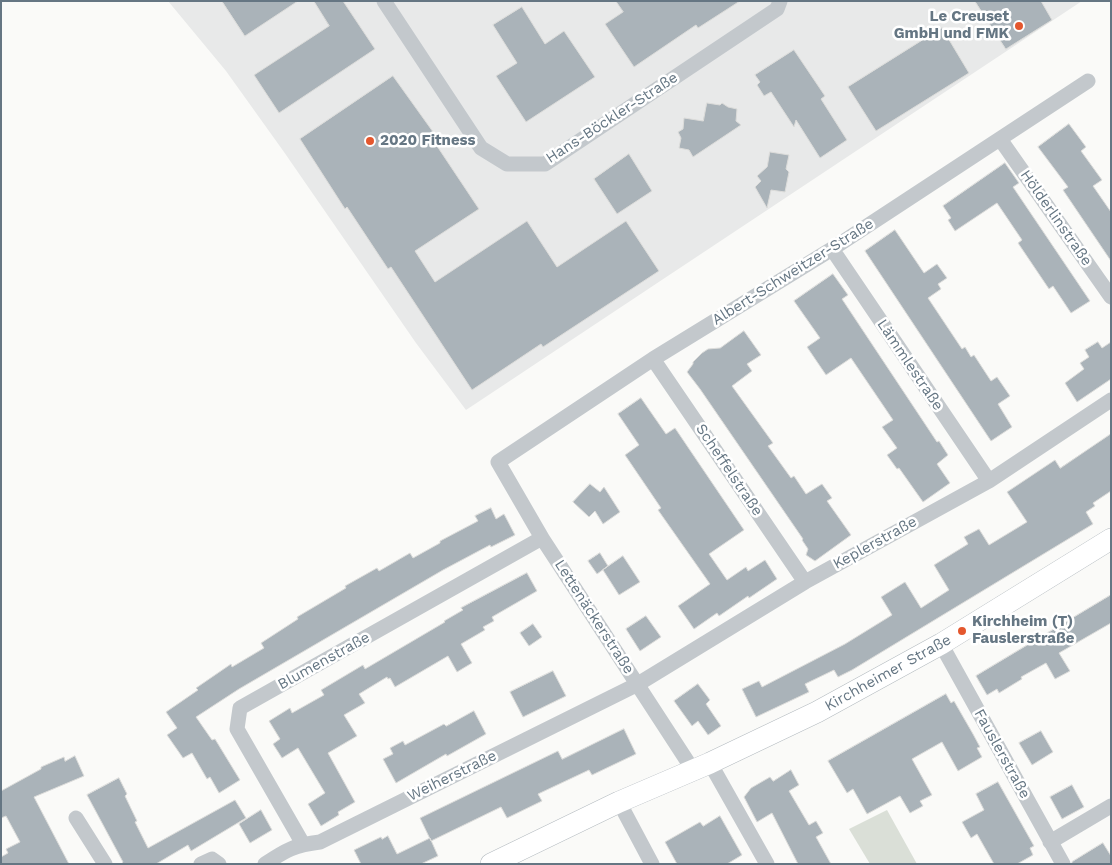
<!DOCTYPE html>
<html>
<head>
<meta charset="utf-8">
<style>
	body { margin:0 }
	#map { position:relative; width:1112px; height:865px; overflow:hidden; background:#fafaf8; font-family:"Work Sans",sans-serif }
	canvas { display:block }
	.frame { position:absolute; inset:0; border:2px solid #657683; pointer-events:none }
</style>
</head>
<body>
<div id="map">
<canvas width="1112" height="865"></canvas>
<div class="frame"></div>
</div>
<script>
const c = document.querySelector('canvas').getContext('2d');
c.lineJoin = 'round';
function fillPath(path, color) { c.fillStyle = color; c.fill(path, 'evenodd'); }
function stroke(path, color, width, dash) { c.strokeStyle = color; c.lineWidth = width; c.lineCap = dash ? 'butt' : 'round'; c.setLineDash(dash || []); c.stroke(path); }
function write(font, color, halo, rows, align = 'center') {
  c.font = font + ' "Work Sans",sans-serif'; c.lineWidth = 5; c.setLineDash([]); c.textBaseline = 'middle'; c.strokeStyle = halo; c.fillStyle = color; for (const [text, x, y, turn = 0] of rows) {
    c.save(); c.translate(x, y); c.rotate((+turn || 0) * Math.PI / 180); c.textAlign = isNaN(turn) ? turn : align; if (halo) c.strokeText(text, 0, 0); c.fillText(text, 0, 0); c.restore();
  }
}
fillPath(new Path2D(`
	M 168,1 L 1082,1 L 466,410 L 416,343 L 284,152 L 226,71 Z`), '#e8e9e9');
fillPath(new Path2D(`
	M 887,810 L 917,864 L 870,864 L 849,829 Z`), '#dadfd7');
const building = new Path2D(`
	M 222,1 L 298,1 L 245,36 Z
	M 314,1 L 343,1 L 375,49 L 279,113 L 254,75 L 329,26 Z
	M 616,1 L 740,1 L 698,28 L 696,25 L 634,67 L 605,24 L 623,12 Z
	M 975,1 L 1041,1 L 1052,20 L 1006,49 Z
	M 522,7 L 545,44 L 564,31 L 595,77 L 526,122 L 496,76 L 517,63 L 493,25 Z
	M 942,28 L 969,73 L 876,131 L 848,87 Z
	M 794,50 L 825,96 L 821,99 L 847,140 L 820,158 L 796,120 L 794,127 L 771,92 L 764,96 L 757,85 L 760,82 L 755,75 Z
	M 393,76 L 441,143 L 437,146 L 479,209 L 415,251 L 435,282 L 527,221 L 557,267 L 626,221 L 659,271 L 543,347 L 541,344 L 472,390 L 391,267 L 388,269 L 347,207 L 345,209 L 300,139 Z
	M 707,103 L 720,105 L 722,103 L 728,107 L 737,109 L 736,121 L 741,125 L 693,157 L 689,150 L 679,148 L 681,138 L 678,132 L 683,129 L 684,118 L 703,121 Z
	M 1069,124 L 1086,147 L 1081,151 L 1102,180 L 1093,186 L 1111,212 L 1111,261 L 1063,190 L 1068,187 L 1038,147 Z
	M 770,152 L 789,155 L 786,169 L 789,172 L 785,192 L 771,190 L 767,208 L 755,187 L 761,181 L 757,176 L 767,167 Z
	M 629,154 L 652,191 L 617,214 L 594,179 Z
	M 1005,163 L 1019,183 L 1013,187 L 1090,301 L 1071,313 L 1053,286 L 1049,289 L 1018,243 L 1022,240 L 997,203 L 955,231 L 948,220 L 951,218 L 943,206 Z
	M 895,230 L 924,273 L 937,264 L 947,278 L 938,284 L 941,289 L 928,298 L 962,349 L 965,347 L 971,357 L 974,355 L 991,381 L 997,377 L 1010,396 L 998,404 L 1012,427 L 991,441 L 865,251 Z
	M 833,274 L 848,295 L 842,299 L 937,442 L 939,441 L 948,455 L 937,464 L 950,483 L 923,502 L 899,468 L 897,469 L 887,455 L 897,448 L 882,427 L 893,420 L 851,358 L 826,375 L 807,347 L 820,338 L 794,301 Z
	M 744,331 L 761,355 L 747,364 L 752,371 L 732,386 L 773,443 L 768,446 L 791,478 L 794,476 L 806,494 L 822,484 L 832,498 L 827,501 L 851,535 L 815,561 L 806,555 L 808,549 L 802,540 L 803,539 L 700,389 L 687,372 L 693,364 L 693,362 L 702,353 L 708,349 L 720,348 Z
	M 1098,342 L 1102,348 L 1111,342 L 1111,379 L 1077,402 L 1065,383 L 1084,369 L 1080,363 L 1089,357 L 1085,350 Z
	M 641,398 L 666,434 L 675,428 L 744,530 L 709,554 L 727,580 L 746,567 L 748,571 L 765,560 L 777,579 L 749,598 L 748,596 L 719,616 L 717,613 L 694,629 L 678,606 L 710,584 L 658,510 L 661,508 L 625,455 L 639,445 L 618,414 Z
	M 1111,434 L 1111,491 L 1093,503 L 1095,506 L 1086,512 L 1093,524 L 852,670 L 838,677 L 834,670 L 805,684 L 809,692 L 756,717 L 742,689 L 759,681 L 762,687 L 845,644 L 892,615 L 881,597 L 905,582 L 921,608 L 949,590 L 934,565 L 968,544 L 964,537 L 979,529 L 989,545 L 1027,522 L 1007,492 L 1055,460 L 1060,468 Z
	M 590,484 L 600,492 L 604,487 L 620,512 L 603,524 L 595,511 L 589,517 L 573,502 Z
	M 491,508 L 496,519 L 504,514 L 515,535 L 491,547 L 490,545 L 443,570 L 239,689 L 196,717 L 212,740 L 215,739 L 240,780 L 219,793 L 210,777 L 207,779 L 192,753 L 183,758 L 167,735 L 177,728 L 166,712 L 198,690 L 196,688 L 231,664 L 232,667 L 264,648 L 261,643 L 298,619 L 297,617 L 346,588 L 345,586 L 377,568 L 379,571 L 410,553 L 413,558 L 440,543 L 440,541 L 478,521 L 475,516 Z
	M 600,553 L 608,566 L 597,574 L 588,561 Z
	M 623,556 L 640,582 L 619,595 L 603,570 Z
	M 527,573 L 537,591 L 492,617 L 494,621 L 483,627 L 485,630 L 461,644 L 472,663 L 457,672 L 448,656 L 395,687 L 390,678 L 388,679 L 387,677 L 359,694 L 365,703 L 344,715 L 357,736 L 328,753 L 355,802 L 338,812 L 339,815 L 321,826 L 308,804 L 325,793 L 298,748 L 282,758 L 273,744 L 280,739 L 269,721 L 290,708 L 292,713 L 324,695 L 321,690 L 363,665 L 365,669 L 445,622 L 444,621 L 463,610 L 461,608 Z
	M 1111,595 L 1111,623 L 1059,653 L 1070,671 L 1055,679 L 1046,663 L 1021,677 L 1022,679 L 999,693 L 997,689 L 987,695 L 976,676 Z
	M 646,616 L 661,637 L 640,651 L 626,629 Z
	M 533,624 L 542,637 L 529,646 L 520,633 Z
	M 553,671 L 566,696 L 523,717 L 510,692 Z
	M 698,684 L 710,700 L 706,704 L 721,726 L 708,735 L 698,721 L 692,726 L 674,701 Z
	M 946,694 L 951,703 L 954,701 L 973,734 L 980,747 L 977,748 L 982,757 L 958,771 L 942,742 L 912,759 L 932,795 L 920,801 L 923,806 L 910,813 L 900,796 L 867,814 L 853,789 L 847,793 L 828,761 Z
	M 474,711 L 486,734 L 447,756 L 446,754 L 396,783 L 383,759 L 393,754 L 390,748 L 403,741 L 405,745 L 444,724 L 446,726 Z
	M 624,729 L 636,754 L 592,775 L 589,770 L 538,794 L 542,801 L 507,818 L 501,807 L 431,841 L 420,818 L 558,751 L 562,759 Z
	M 1041,731 L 1053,752 L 1032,765 L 1019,743 Z
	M 75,756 L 84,776 L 34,797 L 69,864 L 1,864 L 1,857 L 8,853 L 6,849 L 20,842 L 6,816 L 1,818 L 1,791 L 41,769 L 41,767 L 64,757 L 65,761 Z
	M 791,770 L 799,785 L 789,791 L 809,825 L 816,821 L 823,833 L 816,837 L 831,864 L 798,864 L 772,813 L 757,822 L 744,797 L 751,788 L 770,777 L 773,781 Z
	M 119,778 L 127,794 L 125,796 L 137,821 L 135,822 L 148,848 L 235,800 L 246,818 L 191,851 L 188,845 L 156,864 L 121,864 L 123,862 L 87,795 Z
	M 998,782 L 1034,846 L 1030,848 L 1033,855 L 1017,864 L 994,864 L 977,834 L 971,838 L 962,822 L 984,810 L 976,794 Z
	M 1072,785 L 1084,807 L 1062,819 L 1050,797 Z
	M 261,810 L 272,830 L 250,843 L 239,824 Z
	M 720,816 L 742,855 L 727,864 L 677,864 L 665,842 L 700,822 L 703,826 Z
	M 388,836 L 397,854 L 430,838 L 438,856 L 421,864 L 361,864 L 354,850 L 381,837 L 382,839 Z
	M 1103,843 L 1111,856 L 1111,864 L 1072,864 L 1072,862 Z`);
fillPath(building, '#aab3b9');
stroke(building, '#dcdcda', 1);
const secondary = new Path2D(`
	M 491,864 L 619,802 L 710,763 L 817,712 L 941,644 L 1111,539`);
stroke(secondary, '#b3babf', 22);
stroke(new Path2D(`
	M 384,1 L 481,148 L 507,164 L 545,164 L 777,9 L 780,1
	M 1000,139 L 1111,297
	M 832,249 L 989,481
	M 653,359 L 805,582
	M 941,644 L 1063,864
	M 710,763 L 767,864
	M 693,770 L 542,538 L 498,462 L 653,359 L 832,249 L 1088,81
	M 619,802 L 652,864
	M 76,818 L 105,864
	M 1050,842 L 1111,806
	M 303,844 L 237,729 L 240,708 L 542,538
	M 201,864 L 212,859 L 219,864
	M 265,864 C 286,850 295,845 320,842 L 638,684 L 805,582 L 989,481 L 1111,400`), '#c3c8cc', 15);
stroke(secondary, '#fff', 21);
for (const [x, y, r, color] of [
	[1019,26,5,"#e4572e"],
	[370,141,5,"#e4572e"],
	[962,631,5,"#e4572e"]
]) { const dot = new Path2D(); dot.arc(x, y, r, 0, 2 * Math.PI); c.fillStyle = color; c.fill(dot); stroke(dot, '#fff', 2); }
write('bold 15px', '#657683', '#fff', [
	["Le Creuset",1009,17,"right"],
	["GmbH und FMK",1009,34,"right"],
	["2020 Fitness",380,141],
	["Kirchheim (T)",972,622],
	["Fauslerstraße",972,639]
], 'left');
write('15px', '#657683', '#fff', [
	["Hans-Böckler-Straße",612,118,-33],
	["Hölderlinstraße",1056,218,55],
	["Albert-Schweitzer-Straße",793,272,-32],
	["Lämmlestraße",910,365,56],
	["Scheffelstraße",729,470,56],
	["Keplerstraße",875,543,-29],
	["Lettenäckerstraße",594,617,57],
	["Blumenstraße",324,661,-29],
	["Kirchheimer Straße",888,673,-29],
	["Fauslerstraße",1002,754,61],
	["Weiherstraße",452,776,-26]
]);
</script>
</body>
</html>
